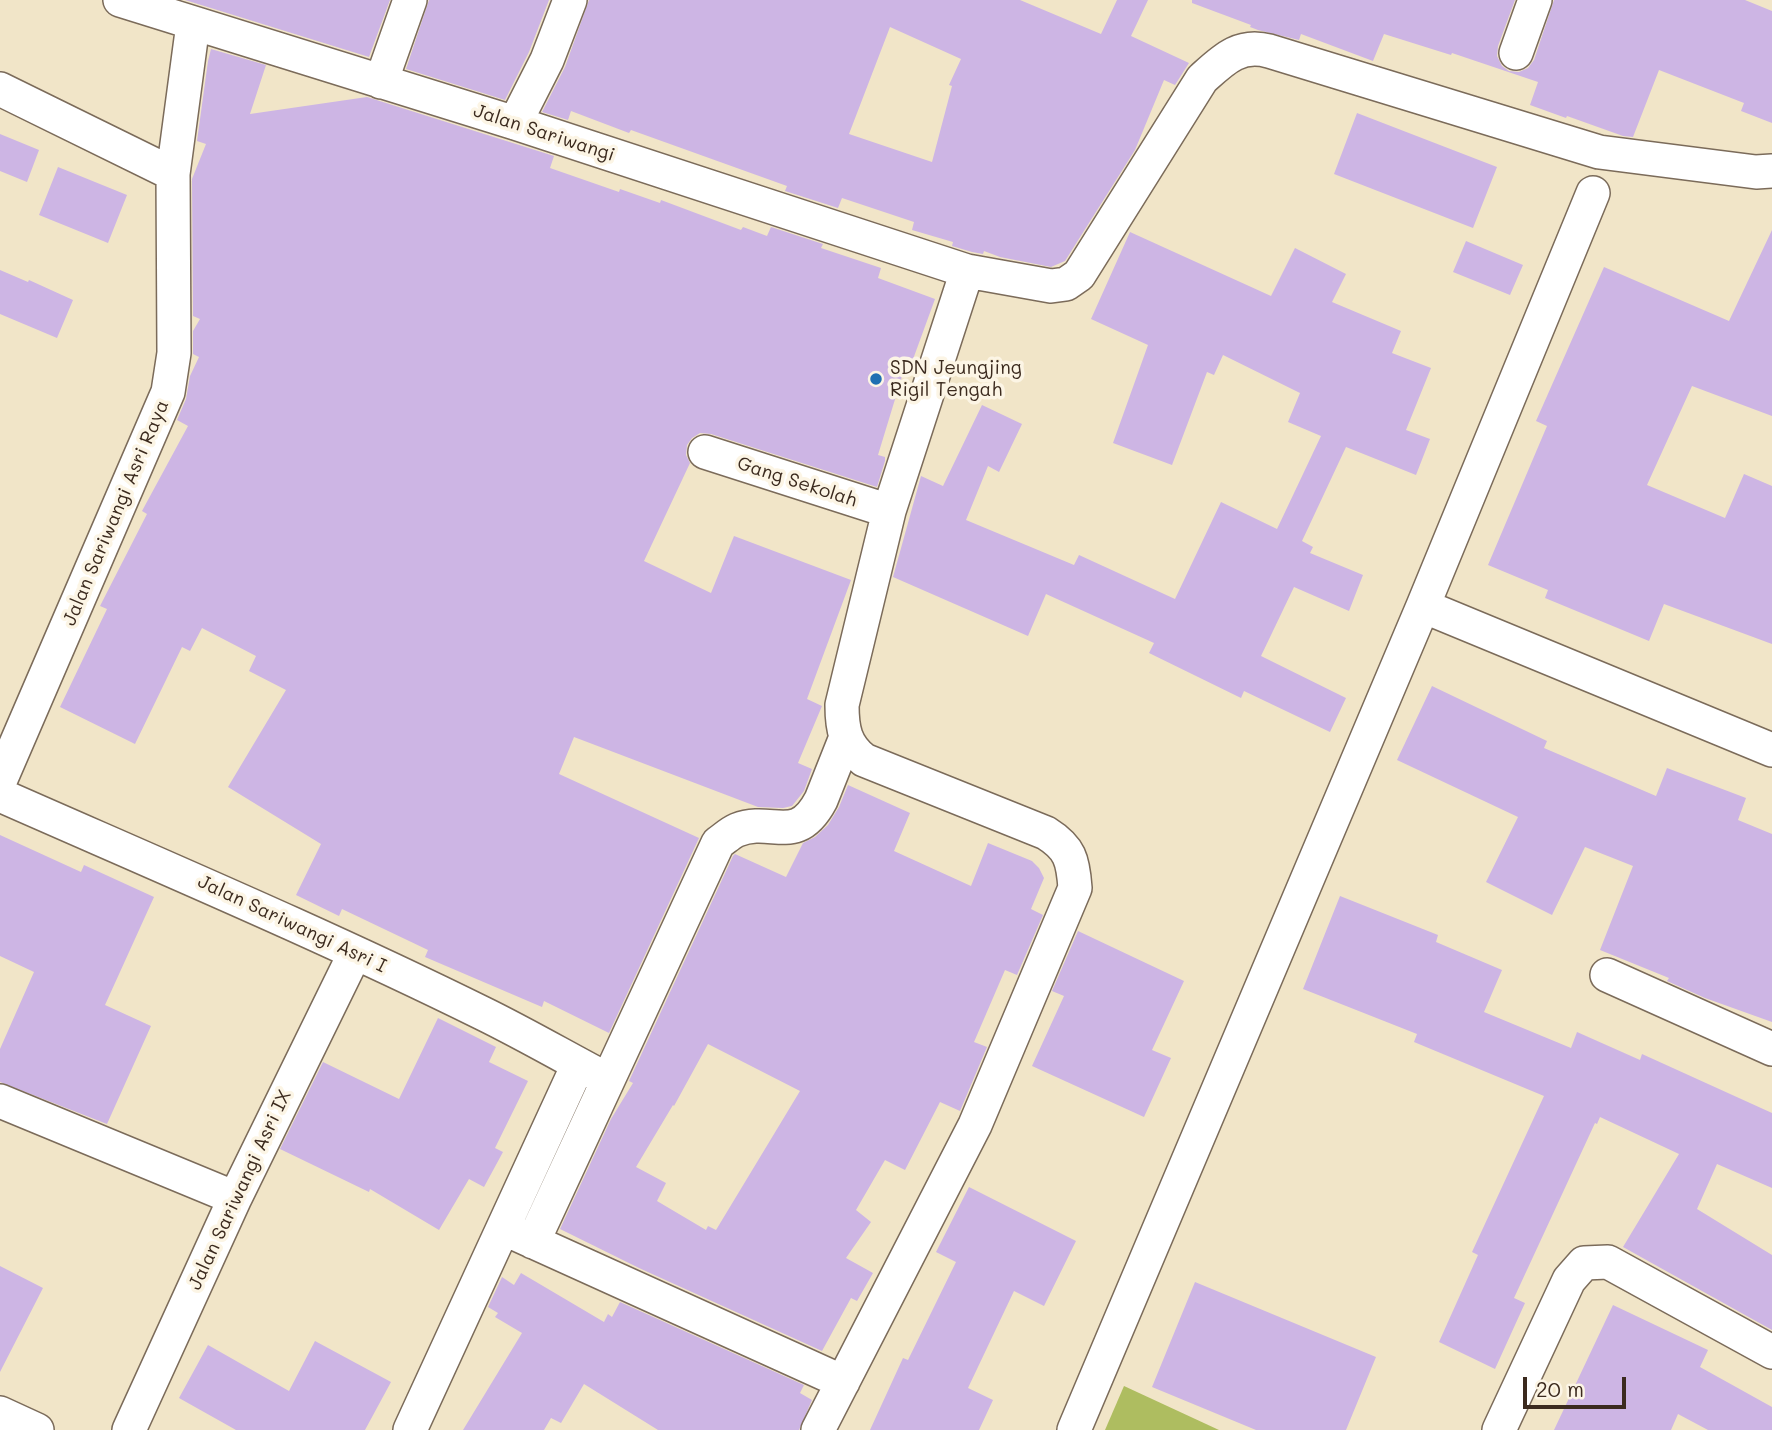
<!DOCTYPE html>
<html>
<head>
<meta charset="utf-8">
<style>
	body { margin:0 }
	#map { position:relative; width:1772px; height:1430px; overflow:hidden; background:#f1e5c8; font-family:Mali,sans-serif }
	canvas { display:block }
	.scale { position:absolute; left:1523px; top:1377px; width:103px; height:32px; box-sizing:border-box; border:4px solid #3b2a1e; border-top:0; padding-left:9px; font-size:21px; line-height:24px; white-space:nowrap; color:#3b2a1e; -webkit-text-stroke:5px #fcf5e5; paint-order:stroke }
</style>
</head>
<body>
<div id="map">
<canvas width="1772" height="1430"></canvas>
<div class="scale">20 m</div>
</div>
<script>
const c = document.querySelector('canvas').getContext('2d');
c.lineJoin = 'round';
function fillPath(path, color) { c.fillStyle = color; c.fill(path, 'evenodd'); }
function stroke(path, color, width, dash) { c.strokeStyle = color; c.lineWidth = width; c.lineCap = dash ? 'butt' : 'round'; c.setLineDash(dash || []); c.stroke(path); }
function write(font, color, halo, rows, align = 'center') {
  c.font = font + ' Mali,sans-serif'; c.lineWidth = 7; c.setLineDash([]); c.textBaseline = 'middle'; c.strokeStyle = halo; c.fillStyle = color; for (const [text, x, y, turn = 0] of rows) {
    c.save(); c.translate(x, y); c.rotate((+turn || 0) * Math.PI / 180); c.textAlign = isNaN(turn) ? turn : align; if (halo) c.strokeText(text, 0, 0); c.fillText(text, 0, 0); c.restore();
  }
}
fillPath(new Path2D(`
	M 1124,1386 L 1219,1430 L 1105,1430 Z`), '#aebd60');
fillPath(new Path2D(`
	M 185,0 L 390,0 L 369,57 Z
	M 429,0 L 549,0 L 529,52 L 505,100 L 406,69 Z
	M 589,0 L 1020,0 L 1101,34 L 1117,0 L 1148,0 L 1131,36 L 1189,63 L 1175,85 L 1164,80 L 1135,150 L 1065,261 L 1051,267 L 1000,257 L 984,251 L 983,254 L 972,252 L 952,246 L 953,242 L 912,230 L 914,222 L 842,198 L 838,208 L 785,191 L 787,186 L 631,130 L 629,133 L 571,111 L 568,120 L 542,112 L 565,67 ZM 890,27 L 961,59 L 949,85 L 952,86 L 932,162 L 849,134 Z
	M 1192,0 L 1515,0 L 1498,46 L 1497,56 L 1502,66 L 1509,71 L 1519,72 L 1528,68 L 1534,60 L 1554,0 L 1745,0 L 1772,11 L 1772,123 L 1741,111 L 1744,103 L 1659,70 L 1633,137 L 1623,136 L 1567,116 L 1566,118 L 1530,105 L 1538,82 L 1452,53 L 1451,55 L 1384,34 L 1373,61 L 1301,34 L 1299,40 L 1258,30 L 1250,27 L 1251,25 L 1192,3 Z
	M 211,49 L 266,65 L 250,114 L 367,97 L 554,156 L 550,168 L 619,192 L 620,189 L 660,203 L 661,200 L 741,230 L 743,227 L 767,236 L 771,227 L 823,244 L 821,248 L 881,268 L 878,278 L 935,299 L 912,362 L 907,360 L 878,455 L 885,457 L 885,461 L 877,487 L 711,434 L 700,433 L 692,438 L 687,445 L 686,455 L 690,463 L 644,561 L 711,593 L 734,536 L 851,580 L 807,699 L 822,706 L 798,763 L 812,769 L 804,791 L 792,806 L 783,808 L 758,807 L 574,737 L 559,774 L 699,838 L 609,1033 L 544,1001 L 542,1007 L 425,957 L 428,950 L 342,909 L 339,916 L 296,895 L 321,844 L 228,787 L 286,690 L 249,671 L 256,656 L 202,628 L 190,651 L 182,647 L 135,744 L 60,707 L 107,609 L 100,606 L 147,514 L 142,511 L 188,426 L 177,420 L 186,399 L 190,376 L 199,357 L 193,354 L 193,331 L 200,319 L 193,316 L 192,179 L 206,144 L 197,141 L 208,61 Z
	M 1357,113 L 1497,167 L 1473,228 L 1334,174 Z
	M 0,134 L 39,150 L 27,182 L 0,171 Z
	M 58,167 L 127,195 L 108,243 L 39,215 Z
	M 1772,230 L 1772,416 L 1692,386 L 1647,485 L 1725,518 L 1744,474 L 1772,486 L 1772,644 L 1664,604 L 1649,641 L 1545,598 L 1548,590 L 1488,565 L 1547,426 L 1536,421 L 1604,267 L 1729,321 Z
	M 1130,232 L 1271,296 L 1295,248 L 1346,274 L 1332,302 L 1401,331 L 1392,353 L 1431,368 L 1406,430 L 1430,439 L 1416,475 L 1346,447 L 1302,541 L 1313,547 L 1310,553 L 1363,575 L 1349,611 L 1294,587 L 1261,656 L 1346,698 L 1330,732 L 1244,691 L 1241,698 L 1149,653 L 1154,643 L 1046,594 L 1028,636 L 893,577 L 921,476 L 943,486 L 982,405 L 1022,424 L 999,472 L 988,466 L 966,520 L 1074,565 L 1079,555 L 1175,599 L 1221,502 L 1277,529 L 1321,436 L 1288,422 L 1300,393 L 1223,355 L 1214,375 L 1207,372 L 1172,465 L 1113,443 L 1148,345 L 1091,319 Z
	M 1466,241 L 1523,265 L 1510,295 L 1453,272 Z
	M 0,270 L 28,282 L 29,280 L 73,300 L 57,338 L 0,314 Z
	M 1432,686 L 1547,741 L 1544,748 L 1656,796 L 1667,768 L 1746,798 L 1738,820 L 1772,834 L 1772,1022 L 1705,998 L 1667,981 L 1669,978 L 1600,950 L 1633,866 L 1585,847 L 1552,915 L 1486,882 L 1518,817 L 1397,760 Z
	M 848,785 L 910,813 L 894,851 L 971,886 L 988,843 L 1032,861 L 1039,868 L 1044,878 L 1031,909 L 1043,915 L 1017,975 L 1005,970 L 974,1042 L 987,1047 L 960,1111 L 940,1102 L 905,1170 L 885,1160 L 856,1210 L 871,1222 L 846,1258 L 873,1273 L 857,1301 L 851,1298 L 822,1351 L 639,1268 L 560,1229 L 611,1119 L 633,1083 L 629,1081 L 733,856 L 735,854 L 786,877 L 803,843 L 815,837 L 828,825 L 839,807 ZM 708,1044 L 800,1091 L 716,1230 L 708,1226 L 706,1230 L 657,1201 L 666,1183 L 636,1167 L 673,1105 L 674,1106 Z
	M 0,835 L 81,872 L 84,865 L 154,897 L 105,1005 L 151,1026 L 107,1124 L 0,1082 L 0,1049 L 34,972 L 0,956 Z
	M 1340,896 L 1438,935 L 1436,942 L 1502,970 L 1484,1012 L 1571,1048 L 1577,1032 L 1640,1060 L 1642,1054 L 1772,1113 L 1772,1188 L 1717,1164 L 1697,1209 L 1772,1255 L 1772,1330 L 1623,1247 L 1679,1154 L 1600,1117 L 1597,1124 L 1595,1123 L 1514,1298 L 1525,1303 L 1495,1369 L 1439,1342 L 1478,1255 L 1472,1252 L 1544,1096 L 1414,1042 L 1417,1034 L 1303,989 Z
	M 1078,931 L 1184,981 L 1152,1050 L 1171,1058 L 1144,1117 L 1032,1066 L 1064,996 L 1052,991 Z
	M 438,1018 L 496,1047 L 489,1062 L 528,1081 L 495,1148 L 503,1152 L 484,1187 L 469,1179 L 439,1230 L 370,1189 L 369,1192 L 280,1149 L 323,1062 L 399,1099 Z
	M 969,1187 L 1076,1241 L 1044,1306 L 1014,1291 L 968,1388 L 993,1400 L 979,1430 L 870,1430 L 903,1358 L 908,1360 L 956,1262 L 936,1252 Z
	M 0,1266 L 43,1288 L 0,1372 Z
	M 521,1273 L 604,1322 L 608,1314 L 612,1317 L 620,1302 L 804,1385 L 800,1393 L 812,1400 L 799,1430 L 658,1430 L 584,1384 L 561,1423 L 551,1418 L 544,1430 L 463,1430 L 522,1333 L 495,1317 L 498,1313 L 488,1307 L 502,1277 L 514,1285 Z
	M 1195,1282 L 1376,1357 L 1346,1430 L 1256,1430 L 1152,1387 Z
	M 1613,1305 L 1708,1350 L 1700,1367 L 1772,1407 L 1772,1430 L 1708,1430 L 1678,1414 L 1671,1430 L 1554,1430 Z
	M 315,1341 L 391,1382 L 365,1430 L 236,1430 L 179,1398 L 208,1345 L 289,1391 Z`), '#cdb5e4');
const minor = new Path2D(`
	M 120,0 L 515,123 L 967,271 L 1051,286 L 1066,284 L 1079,275 L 1202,79 C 1223,60 1239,43 1269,51 L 1599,152 L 1756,172 L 1772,171
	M 1516,53 L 1535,0
	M 381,82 L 410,0
	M 0,89 L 173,174
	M 515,123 L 547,60 L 570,0
	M 705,452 L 889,511
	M 1423,606 L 1772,750
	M 0,781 L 168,392 L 174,353 L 173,174 L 193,24
	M 0,795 C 161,866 324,935 482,1013 C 525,1034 566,1058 608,1080
	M 1607,975 L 1772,1049
	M 0,1101 L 235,1198
	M 514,1233 L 843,1382
	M 533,1242 L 718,843 C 724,839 730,833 737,830 C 773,816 796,847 821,800 L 846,737
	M 0,1413 L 37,1430
	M 129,1430 L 235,1198 L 355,953
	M 410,1430 L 578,1065
	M 818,1430 L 975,1125 L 1075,888 C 1073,860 1070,848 1046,833 L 864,760 C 845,745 842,729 842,705 L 889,511 L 967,271
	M 1074,1430 L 1423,606 L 1593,193
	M 1499,1430 L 1569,1280 L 1584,1263 L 1608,1262 L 1772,1352`);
stroke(minor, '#7b6b5a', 36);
stroke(minor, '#fff', 33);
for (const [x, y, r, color] of [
	[876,379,7,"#1f6fb2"]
]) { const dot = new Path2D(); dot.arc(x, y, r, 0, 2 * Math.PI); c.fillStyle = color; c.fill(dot); stroke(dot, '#fcf5e5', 2.5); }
write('19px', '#3b2a1e', '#fcf5e5', [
	["Jalan Sariwangi",544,133,18],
	["Gang Sekolah",797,482,18],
	["Jalan Sariwangi Asri Raya",116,513,-67],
	["Jalan Sariwangi Asri I",292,924,25],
	["Jalan Sariwangi Asri IX",240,1190,-65]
]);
write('19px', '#3b2a1e', '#fcf5e5', [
	["SDN Jeungjing",890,368],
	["Rigil Tengah",890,390]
], 'left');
</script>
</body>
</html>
